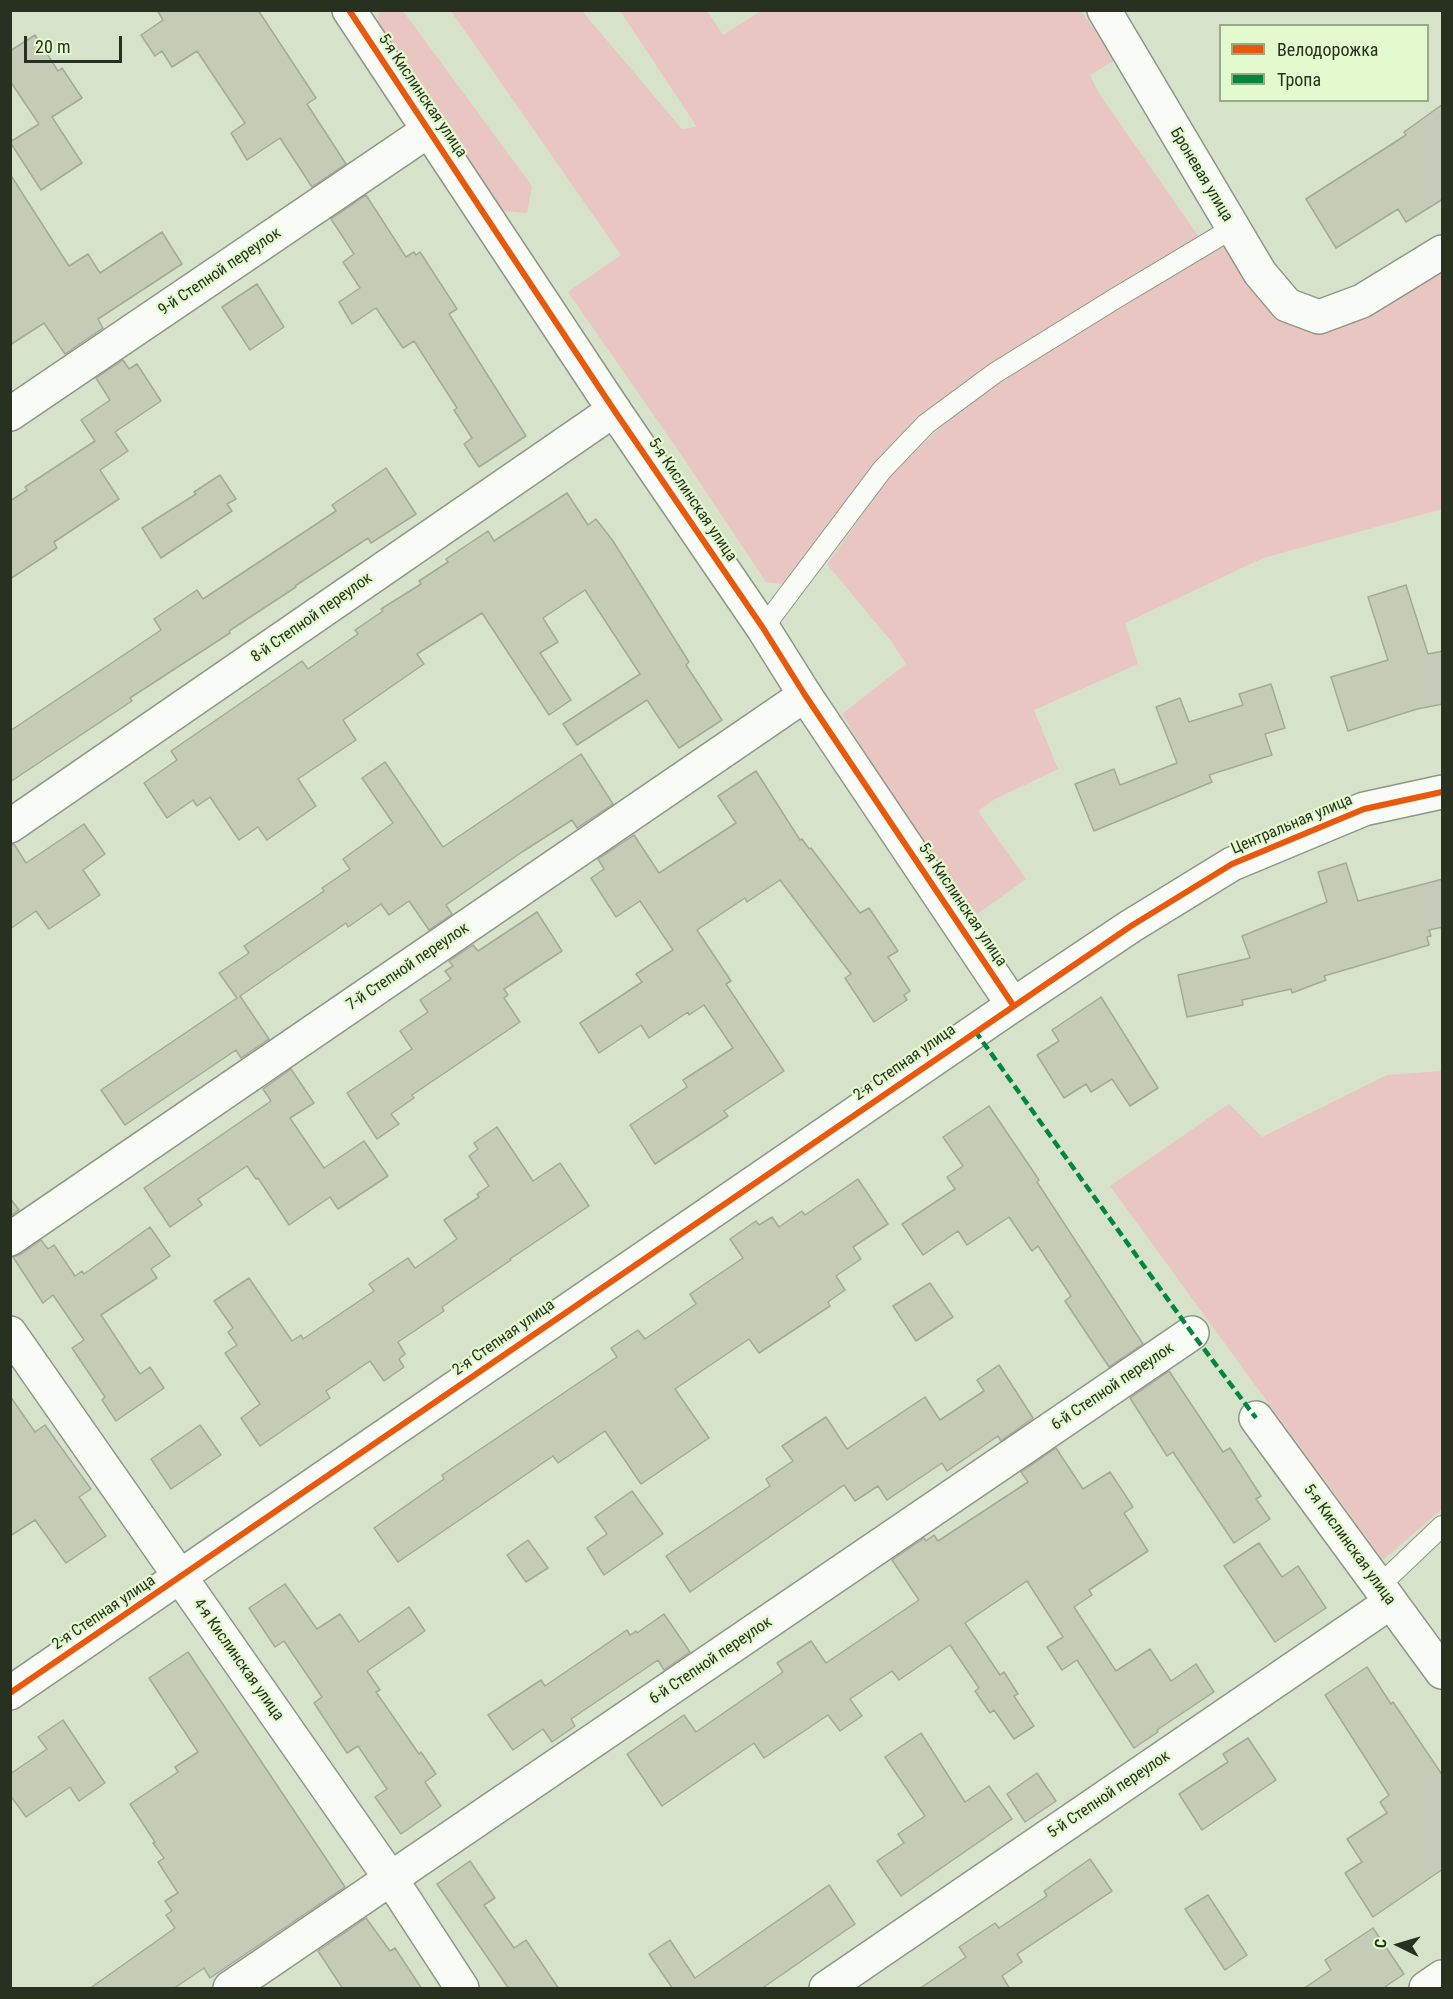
<!DOCTYPE html>
<html>
<head>
<meta charset="utf-8">
<style>
	body { margin:0 }
	#map { position:relative; width:1453px; height:1999px; overflow:hidden; background:#d6e2ca; font-family:"Roboto Condensed",sans-serif }
	canvas { display:block }
	.frame { position:absolute; inset:0; border:12px solid #283120; pointer-events:none }
	.legend { position:absolute; left:1219px; top:24px; width:210px; height:78px; box-sizing:border-box; background:#e2facd; border:2px solid #98aa88; margin:0; padding:8px 10px; list-style:none; font-size:18px; color:#283120 }
	.legend li { display:flex; align-items:center; gap:12px; height:30px }
	.legend b { width:30px; border:2px solid #98aa88 }
	.north { position:absolute; left:1369px; top:1915px; width:60px; height:60px; -webkit-text-stroke:4px #e2facd; paint-order:stroke; rotate:275deg; font-size:16px; font-weight:700; line-height:24px; text-align:center; color:#283120 }
	.north::after { content:''; display:block; margin:auto; width:21px; height:27px; background:#283120; clip-path:polygon(50% 0,100% 100%,50% 72%,0 100%) }
	.scale { position:absolute; left:24px; top:36px; width:98px; height:27px; box-sizing:border-box; border:3px solid #283120; border-top:0; padding-left:8px; font-size:18px; line-height:21px; white-space:nowrap; color:#283120; -webkit-text-stroke:4px #e2facd; paint-order:stroke }
</style>
</head>
<body>
<div id="map">
<canvas width="1453" height="1999"></canvas>
<div class="frame"></div>
<ul class="legend">
<li><b style="height:8px;background:#e8590c"></b>Велодорожка</li>
<li><b style="height:8px;background:#00873e"></b>Тропа</li>
</ul>
<div class="north">С</div>
<div class="scale">20 m</div>
</div>
<script>
const c = document.querySelector('canvas').getContext('2d');
c.lineJoin = 'round';
function fillPath(path, color) { c.fillStyle = color; c.fill(path, 'evenodd'); }
function stroke(path, color, width, dash) { c.strokeStyle = color; c.lineWidth = width; c.lineCap = dash ? 'butt' : 'round'; c.setLineDash(dash || []); c.stroke(path); }
function write(font, color, halo, rows, align = 'center') {
  c.font = font + ' "Roboto Condensed",sans-serif'; c.lineWidth = 4.5; c.setLineDash([]); c.textBaseline = 'middle'; c.strokeStyle = halo; c.fillStyle = color; for (const [text, x, y, turn = 0] of rows) {
    c.save(); c.translate(x, y); c.rotate((+turn || 0) * Math.PI / 180); c.textAlign = isNaN(turn) ? turn : align; if (halo) c.strokeText(text, 0, 0); c.fillText(text, 0, 0); c.restore();
  }
}
fillPath(new Path2D(`
	M 379,11 L 403,11 L 532,186 L 527,213 L 503,211 L 378,22 Z
	M 451,11 L 582,11 L 682,129 L 697,127 L 620,11 L 707,11 L 723,35 L 761,11 L 1081,11 L 1115,60 L 1090,75 L 1098,92 L 1199,237 L 993,362 L 923,414 L 875,467 L 783,584 L 766,582 L 678,450 L 568,292 L 621,255 Z
	M 1225,246 L 1302,322 L 1442,268 L 1442,509 L 1263,558 L 1125,623 L 1138,664 L 1034,710 L 1058,769 L 995,799 L 978,811 L 1026,879 L 977,914 L 911,830 L 842,714 L 906,664 L 891,641 L 827,564 L 894,471 L 958,411 L 1014,371 L 1140,293 Z
	M 1442,1071 L 1442,1509 L 1383,1560 L 1110,1186 L 1229,1104 L 1262,1137 L 1387,1075 Z`), '#e9c6c1');
const building = new Path2D(`
	M 157,10 L 258,10 L 316,98 L 307,104 L 346,164 L 312,187 L 280,138 L 247,160 L 231,133 L 245,123 L 197,51 L 172,67 L 162,51 L 155,56 L 141,35 L 163,20 Z
	M 35,35 L 58,71 L 62,68 L 82,98 L 52,117 L 82,163 L 41,190 L 10,142 L 39,124 L 10,81 L 10,51 Z
	M 1443,104 L 1443,199 L 1406,222 L 1398,209 L 1336,248 L 1306,199 L 1406,135 L 1404,132 Z
	M 10,174 L 69,266 L 88,254 L 100,273 L 162,232 L 182,264 L 98,319 L 103,328 L 65,354 L 44,323 L 10,345 Z
	M 366,195 L 406,257 L 414,252 L 416,255 L 420,252 L 457,309 L 449,314 L 526,436 L 479,467 L 464,444 L 472,438 L 454,410 L 457,408 L 414,341 L 403,348 L 376,308 L 352,324 L 339,302 L 360,288 L 343,262 L 354,254 L 331,219 Z
	M 257,284 L 284,327 L 250,350 L 222,307 Z
	M 123,360 L 129,369 L 137,364 L 161,401 L 115,432 L 128,451 L 100,470 L 119,499 L 54,542 L 57,548 L 10,579 L 10,501 L 27,490 L 25,487 L 95,441 L 81,420 L 110,400 L 96,378 Z
	M 386,468 L 416,514 L 371,543 L 368,538 L 295,586 L 296,587 L 229,631 L 230,633 L 130,698 L 132,701 L 10,782 L 10,731 L 161,630 L 154,619 L 197,590 L 203,599 L 336,511 L 332,505 Z
	M 220,475 L 236,499 L 227,504 L 232,511 L 161,558 L 142,528 L 196,494 L 194,492 Z
	M 567,493 L 588,525 L 596,519 L 613,541 L 689,662 L 686,665 L 722,720 L 679,748 L 647,700 L 577,745 L 563,724 L 640,674 L 585,590 L 543,618 L 558,642 L 540,653 L 571,700 L 549,715 L 482,613 L 417,654 L 424,664 L 343,720 L 356,740 L 298,779 L 316,806 L 267,840 L 258,827 L 239,840 L 210,797 L 197,806 L 193,800 L 167,818 L 144,783 L 177,760 L 171,751 L 302,661 L 308,669 L 358,634 L 355,630 L 383,611 L 381,609 L 421,584 L 419,581 L 448,562 L 446,559 L 488,531 L 494,541 Z
	M 1406,585 L 1428,654 L 1443,651 L 1443,704 L 1417,709 L 1348,731 L 1331,677 L 1388,660 L 1368,597 Z
	M 1271,684 L 1285,728 L 1265,734 L 1272,755 L 1209,775 L 1212,782 L 1094,831 L 1075,784 L 1114,769 L 1120,785 L 1177,763 L 1156,707 L 1180,698 L 1189,722 L 1243,705 L 1239,694 Z
	M 581,754 L 613,804 L 577,828 L 572,820 L 522,852 L 446,905 L 452,914 L 429,930 L 409,901 L 389,915 L 381,904 L 348,927 L 346,923 L 240,996 L 269,1039 L 241,1058 L 236,1050 L 125,1125 L 101,1090 L 237,998 L 219,973 L 249,953 L 244,946 L 324,891 L 322,888 L 350,869 L 343,859 L 393,823 L 362,778 L 385,762 L 443,847 Z
	M 756,771 L 800,840 L 802,839 L 809,849 L 811,848 L 860,913 L 869,908 L 898,951 L 888,957 L 910,991 L 904,995 L 907,1000 L 874,1022 L 845,978 L 851,974 L 780,880 L 747,902 L 745,898 L 697,930 L 731,981 L 726,984 L 784,1071 L 724,1111 L 728,1116 L 655,1164 L 630,1125 L 687,1087 L 683,1080 L 733,1048 L 704,1005 L 689,1015 L 688,1012 L 649,1038 L 641,1025 L 599,1053 L 580,1023 L 642,982 L 636,974 L 673,950 L 640,901 L 616,917 L 591,878 L 604,869 L 598,859 L 634,835 L 659,873 L 736,823 L 718,796 Z
	M 84,824 L 105,854 L 83,870 L 100,895 L 49,929 L 36,911 L 10,929 L 10,845 L 14,844 L 26,863 Z
	M 1346,863 L 1358,901 L 1443,879 L 1443,927 L 1429,930 L 1431,936 L 1427,937 L 1429,945 L 1324,976 L 1326,980 L 1292,993 L 1291,989 L 1242,1000 L 1243,1005 L 1187,1017 L 1178,975 L 1250,958 L 1242,936 L 1327,902 L 1318,872 Z
	M 537,912 L 562,951 L 504,989 L 508,995 L 504,998 L 520,1022 L 412,1095 L 414,1098 L 391,1114 L 399,1124 L 377,1139 L 347,1093 L 412,1049 L 400,1031 L 428,1012 L 420,1000 L 451,979 L 445,971 L 453,966 L 449,961 L 473,945 L 478,951 Z
	M 1101,997 L 1158,1088 L 1130,1106 L 1112,1079 L 1091,1092 L 1086,1084 L 1064,1098 L 1037,1055 L 1059,1041 L 1052,1030 Z
	M 291,1069 L 314,1103 L 290,1118 L 324,1168 L 364,1141 L 388,1176 L 338,1209 L 330,1197 L 289,1225 L 258,1178 L 256,1179 L 247,1166 L 198,1199 L 202,1205 L 170,1227 L 144,1188 L 271,1101 L 263,1089 Z
	M 989,1106 L 1039,1180 L 1037,1182 L 1143,1344 L 1109,1367 L 1065,1301 L 1071,1296 L 1038,1246 L 1032,1251 L 1009,1217 L 967,1245 L 958,1231 L 923,1255 L 902,1224 L 955,1189 L 947,1177 L 963,1166 L 943,1137 Z
	M 497,1127 L 533,1181 L 560,1163 L 589,1206 L 510,1259 L 511,1260 L 442,1307 L 444,1311 L 398,1342 L 405,1354 L 399,1359 L 404,1367 L 384,1381 L 370,1361 L 326,1391 L 330,1398 L 260,1446 L 241,1418 L 260,1404 L 225,1353 L 237,1345 L 228,1332 L 233,1328 L 214,1301 L 249,1278 L 292,1341 L 301,1335 L 303,1339 L 374,1291 L 369,1284 L 408,1258 L 415,1268 L 457,1239 L 444,1220 L 479,1197 L 477,1194 L 489,1186 L 469,1156 L 478,1149 L 474,1143 Z
	M 858,1179 L 888,1224 L 853,1247 L 861,1259 L 836,1276 L 845,1290 L 828,1302 L 830,1306 L 759,1353 L 749,1339 L 675,1389 L 709,1438 L 641,1484 L 605,1431 L 558,1463 L 553,1456 L 398,1562 L 374,1528 L 444,1479 L 442,1475 L 617,1357 L 611,1348 L 638,1330 L 645,1339 L 696,1304 L 690,1294 L 743,1258 L 730,1239 L 756,1221 L 759,1225 L 772,1217 L 779,1227 L 802,1211 L 805,1215 Z
	M 10,1198 L 19,1210 L 10,1216 Z
	M 150,1227 L 170,1256 L 151,1269 L 157,1278 L 101,1315 L 140,1374 L 150,1367 L 164,1388 L 116,1421 L 102,1400 L 105,1397 L 72,1348 L 84,1340 L 53,1295 L 43,1303 L 13,1257 L 21,1254 L 41,1240 L 48,1249 L 54,1245 L 75,1276 L 82,1271 L 84,1274 Z
	M 930,1283 L 953,1317 L 916,1341 L 893,1306 Z
	M 999,1365 L 1033,1418 L 1001,1441 L 998,1436 L 947,1471 L 942,1463 L 887,1500 L 878,1486 L 855,1501 L 844,1485 L 690,1592 L 666,1556 L 770,1486 L 766,1479 L 793,1461 L 782,1446 L 826,1417 L 847,1449 L 925,1397 L 940,1420 L 984,1391 L 977,1380 Z
	M 1169,1371 L 1223,1452 L 1230,1448 L 1261,1496 L 1256,1499 L 1270,1519 L 1234,1543 L 1173,1452 L 1167,1456 L 1130,1398 Z
	M 10,1396 L 35,1432 L 45,1425 L 91,1489 L 79,1497 L 106,1536 L 66,1563 L 35,1520 L 10,1536 Z
	M 200,1425 L 221,1455 L 171,1489 L 151,1459 Z
	M 1056,1448 L 1083,1489 L 1110,1472 L 1133,1507 L 1124,1513 L 1148,1551 L 1089,1590 L 1092,1595 L 1074,1607 L 1116,1671 L 1150,1649 L 1171,1681 L 1196,1664 L 1214,1692 L 1157,1730 L 1158,1732 L 1134,1748 L 1077,1660 L 1062,1670 L 1047,1647 L 1063,1637 L 1027,1581 L 965,1623 L 1000,1675 L 1004,1672 L 1018,1694 L 1014,1696 L 1034,1726 L 1014,1739 L 994,1710 L 990,1713 L 975,1691 L 979,1688 L 950,1645 L 899,1680 L 892,1671 L 850,1699 L 862,1716 L 840,1731 L 828,1715 L 764,1758 L 754,1743 L 662,1806 L 627,1754 L 684,1715 L 696,1732 L 783,1672 L 777,1663 L 811,1641 L 826,1663 L 919,1600 L 892,1560 L 924,1538 L 926,1541 L 934,1535 L 938,1541 L 1028,1482 L 1021,1472 Z
	M 632,1491 L 663,1534 L 604,1575 L 587,1548 L 607,1534 L 595,1517 Z
	M 528,1540 L 548,1568 L 526,1582 L 507,1555 Z
	M 1259,1543 L 1282,1577 L 1298,1566 L 1326,1608 L 1275,1642 L 1224,1566 Z
	M 285,1584 L 317,1629 L 340,1614 L 359,1642 L 409,1607 L 425,1631 L 367,1671 L 380,1690 L 376,1692 L 419,1754 L 421,1752 L 436,1774 L 425,1782 L 441,1806 L 401,1834 L 375,1797 L 387,1789 L 358,1746 L 347,1753 L 314,1703 L 322,1697 L 284,1641 L 275,1647 L 249,1608 Z
	M 664,1614 L 690,1652 L 664,1670 L 658,1660 L 571,1719 L 575,1726 L 552,1742 L 543,1729 L 513,1750 L 488,1715 L 541,1680 L 545,1686 L 627,1630 L 630,1635 L 636,1631 L 637,1633 Z
	M 188,1652 L 345,1887 L 210,1978 L 204,1968 L 173,1989 L 89,1989 L 175,1928 L 166,1915 L 172,1911 L 165,1901 L 178,1893 L 158,1862 L 164,1858 L 153,1843 L 155,1842 L 130,1804 L 178,1772 L 175,1767 L 198,1752 L 149,1678 Z
	M 1367,1667 L 1391,1704 L 1393,1702 L 1443,1776 L 1443,1869 L 1373,1917 L 1345,1873 L 1362,1862 L 1347,1839 L 1387,1813 L 1380,1802 L 1389,1795 L 1325,1695 Z
	M 63,1720 L 105,1783 L 79,1801 L 70,1787 L 26,1817 L 10,1795 L 10,1774 L 47,1749 L 38,1737 Z
	M 921,1733 L 965,1802 L 989,1786 L 1012,1819 L 901,1896 L 877,1861 L 904,1843 L 898,1834 L 925,1816 L 885,1757 Z
	M 1248,1738 L 1276,1780 L 1202,1830 L 1179,1794 L 1228,1762 L 1223,1754 Z
	M 1037,1773 L 1056,1801 L 1025,1822 L 1007,1794 Z
	M 1090,1859 L 1112,1891 L 1017,1954 L 1022,1962 L 1002,1976 L 1010,1989 L 919,1989 L 966,1957 L 959,1947 L 995,1923 L 999,1928 L 1047,1896 L 1044,1891 Z
	M 470,1861 L 495,1898 L 484,1905 L 514,1948 L 526,1940 L 559,1989 L 509,1989 L 494,1967 L 437,1884 Z
	M 829,1885 L 855,1924 L 761,1989 L 673,1989 L 649,1954 L 670,1940 L 695,1978 Z
	M 1208,1895 L 1247,1955 L 1225,1970 L 1185,1909 Z
	M 366,1918 L 390,1951 L 395,1948 L 422,1989 L 343,1989 L 318,1951 Z
	M 1373,1928 L 1404,1974 L 1382,1989 L 1303,1989 L 1331,1970 L 1325,1960 Z`);
fillPath(building, '#c4cbb7');
stroke(building, '#a5aa97', 1.5);
const lane = new Path2D(`
	M 763,628 L 882,470 L 926,424 L 995,373 L 1116,298 L 1233,228
	M 1379,1586 L 1442,1526`);
const street = new Path2D(`
	M 1104,10 L 1260,273 L 1287,305 L 1319,317 L 1362,301 L 1442,252
	M 10,414 L 429,130
	M 10,826 L 614,410
	M 1013,1005 L 1131,926 L 1232,864 L 1364,809 L 1442,792
	M 10,1239 L 805,695
	M 10,1333 L 391,1879 L 462,1988
	M 1256,1418 L 1442,1672
	M 230,1988 L 1192,1333
	M 826,1988 L 1391,1602
	M 1426,1988 L 1442,1977`);
const secondary = new Path2D(`
	M 10,1693 L 1013,1005 L 805,695 L 763,628 L 614,410 L 349,10`);
stroke(lane, '#8e9785', 22);
stroke(street, '#8e9785', 36);
stroke(secondary, '#8e9785', 36);
stroke(lane, '#f9fbf7', 20);
stroke(street, '#f9fbf7', 33);
stroke(secondary, '#f9fbf7', 33);
stroke(new Path2D(`
	M 975,1031 L 1192,1333 L 1256,1418`), '#00873e', 4.5, [9, 4.5]);
stroke(new Path2D(`
	M 349,10 L 614,410 L 763,628 L 805,695 L 1013,1005
	M 10,1693 L 1131,926 L 1232,864 L 1364,809 L 1442,792`), '#e8590c', 6);
write('16px', '#283120', '#e2facd', [
	["5-я Кислинская улица",422,96,56],
	["Броневая улица",1201,175,59],
	["9-й Степной переулок",220,272,-34],
	["5-я Кислинская улица",692,500,56],
	["8-й Степной переулок",312,618,-35],
	["Центральная улица",1292,825,-23],
	["5-я Кислинская улица",962,905,56],
	["7-й Степной переулок",408,967,-34],
	["2-я Степная улица",905,1063,-35],
	["2-я Степная улица",504,1338,-35],
	["6-й Степной переулок",1113,1387,-34],
	["5-я Кислинская улица",1349,1545,54],
	["2-я Степная улица",104,1613,-34],
	["4-я Кислинская улица",238,1660,55],
	["6-й Степной переулок",711,1661,-34],
	["5-й Степной переулок",1109,1795,-34]
]);
</script>
</body>
</html>
